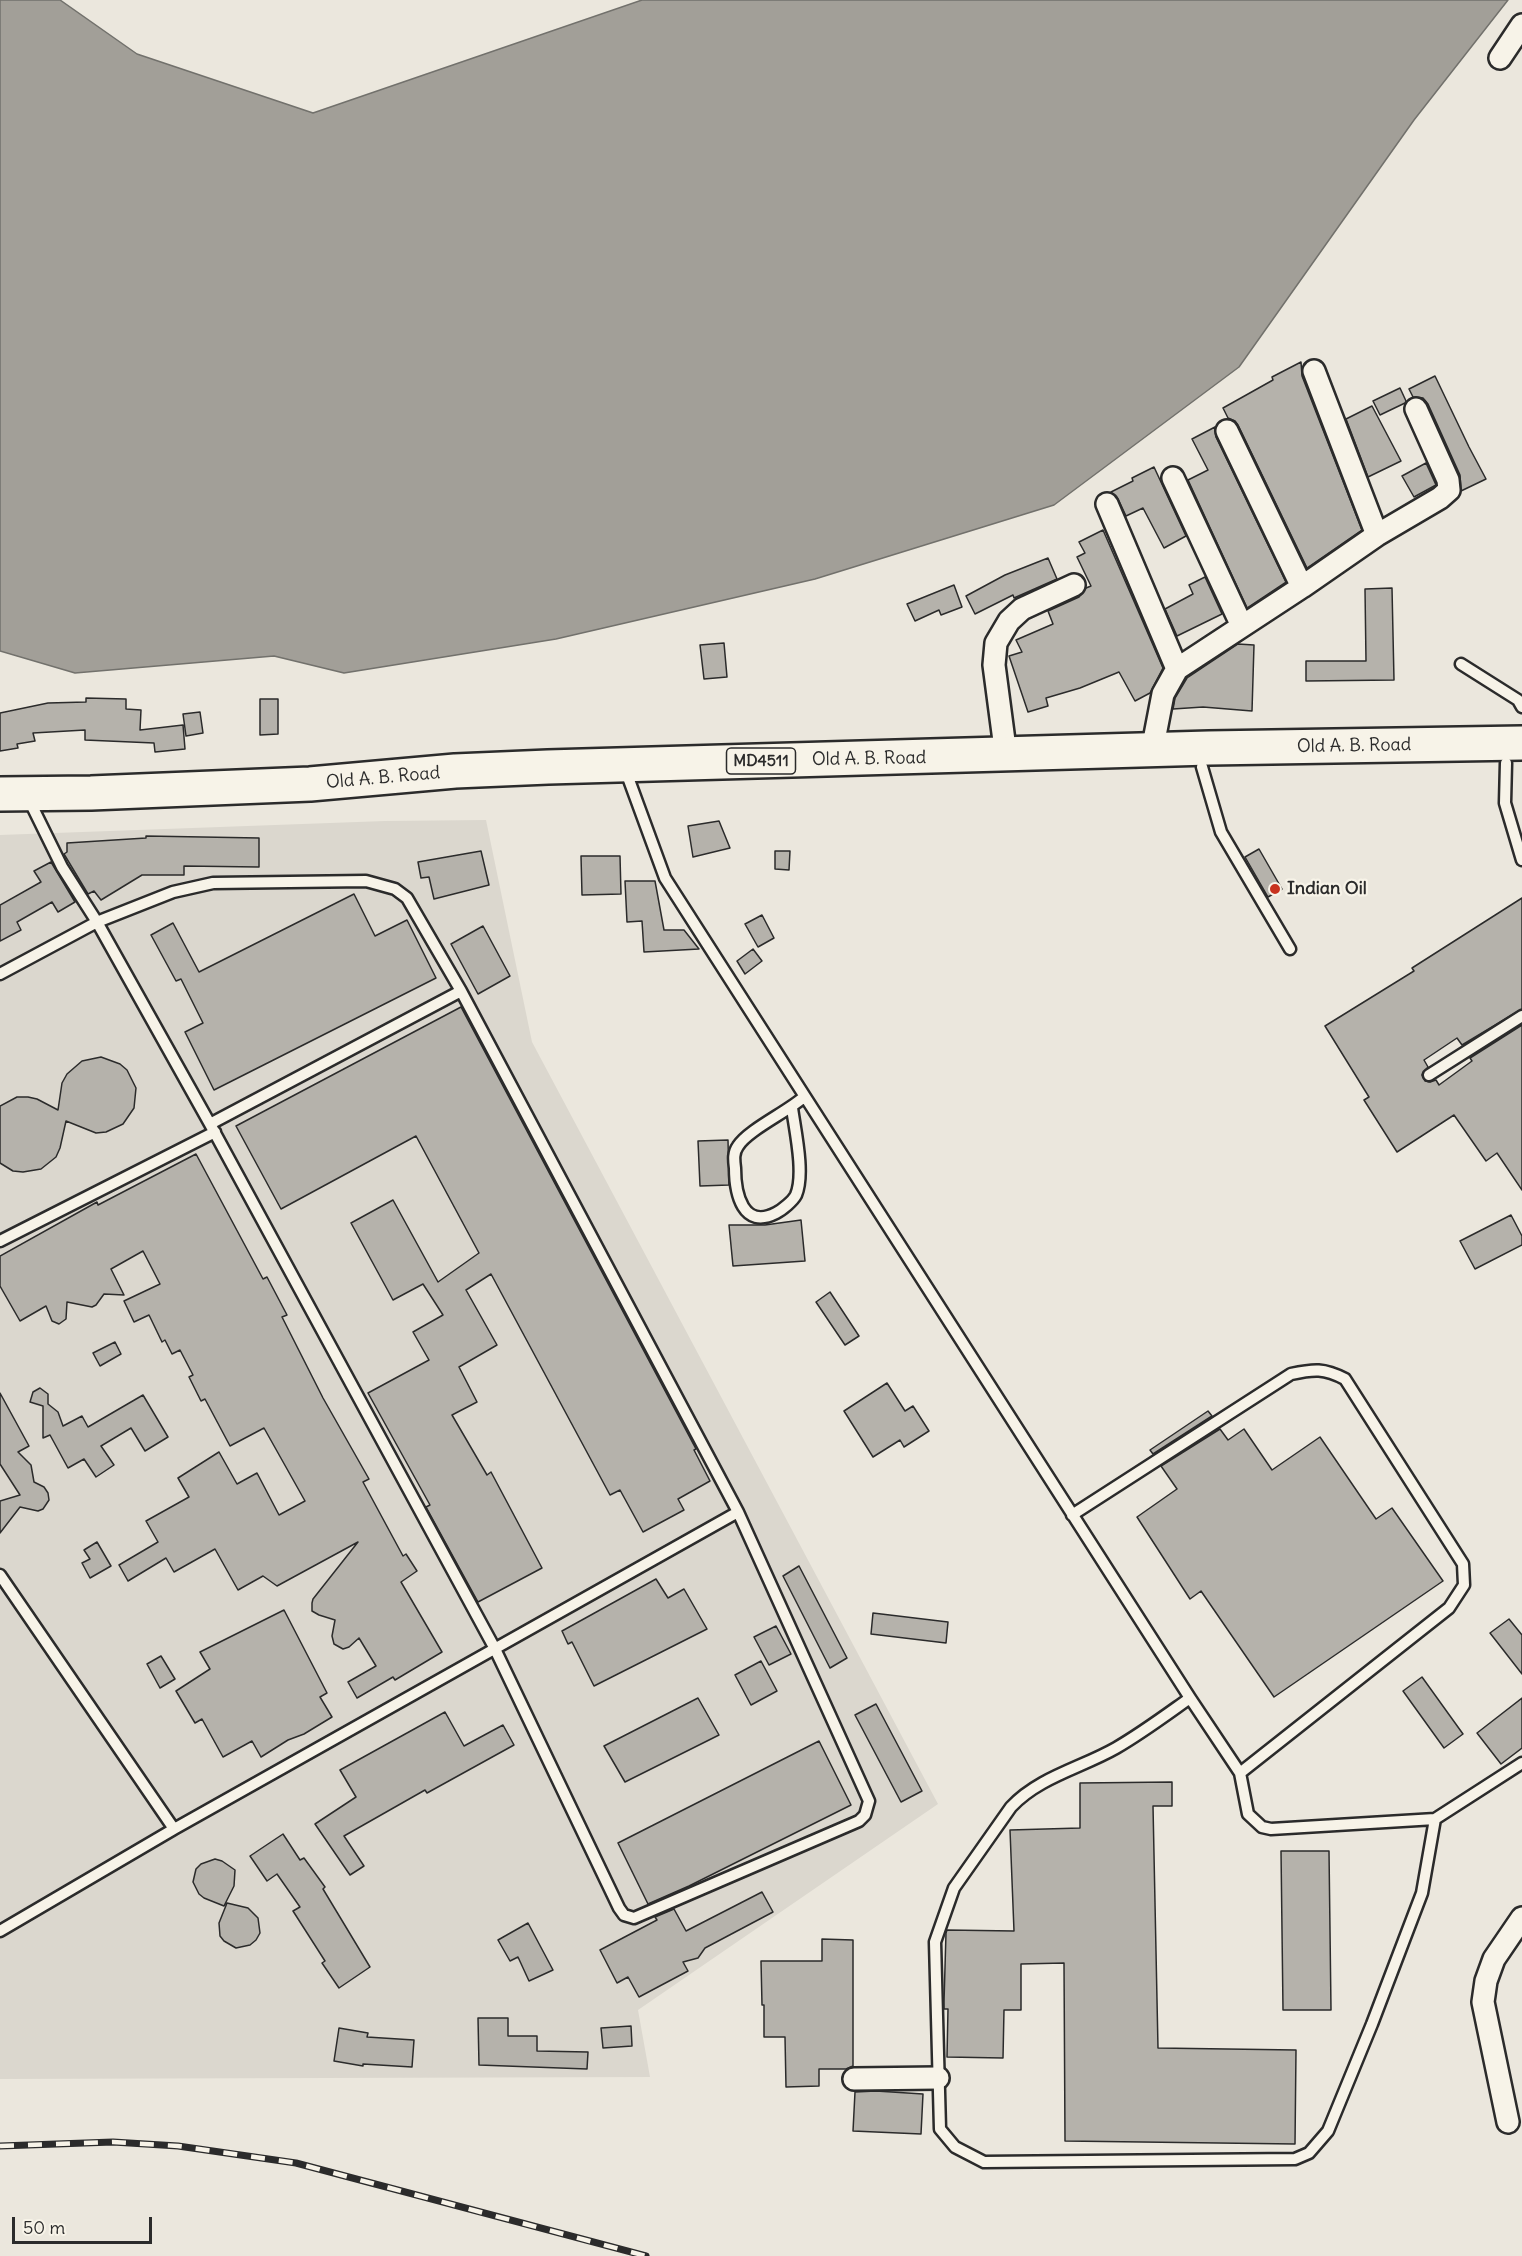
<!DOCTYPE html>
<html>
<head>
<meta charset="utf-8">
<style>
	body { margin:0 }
	#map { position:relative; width:1522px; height:2256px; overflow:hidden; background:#ebe7dd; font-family:Delius,sans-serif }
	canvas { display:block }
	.scale { position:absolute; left:12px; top:2217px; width:140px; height:27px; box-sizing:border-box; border:3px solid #2b2b2b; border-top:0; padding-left:8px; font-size:18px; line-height:21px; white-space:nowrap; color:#2b2b2b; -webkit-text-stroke:4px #f7f3e8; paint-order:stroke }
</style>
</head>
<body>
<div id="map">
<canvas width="1522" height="2256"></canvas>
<div class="scale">50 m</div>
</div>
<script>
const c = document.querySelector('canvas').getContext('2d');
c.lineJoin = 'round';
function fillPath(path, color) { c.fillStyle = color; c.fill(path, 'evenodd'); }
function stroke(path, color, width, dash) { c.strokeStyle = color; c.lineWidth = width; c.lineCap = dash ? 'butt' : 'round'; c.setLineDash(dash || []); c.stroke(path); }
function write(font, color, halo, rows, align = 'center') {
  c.font = font + ' Delius,sans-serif'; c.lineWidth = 4.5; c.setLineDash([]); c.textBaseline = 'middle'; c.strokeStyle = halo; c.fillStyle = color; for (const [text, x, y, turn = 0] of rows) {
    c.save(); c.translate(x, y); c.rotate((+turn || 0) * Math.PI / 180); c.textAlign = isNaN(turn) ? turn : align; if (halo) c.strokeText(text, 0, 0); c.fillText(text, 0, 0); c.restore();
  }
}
fillPath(new Path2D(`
	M 486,820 L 532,1042 L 938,1804 L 638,2010 L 650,2077 L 0,2079 L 0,835 L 385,821 Z`), '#dbd7ce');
const water = new Path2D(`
	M 0,0 L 60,0 L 137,54 L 313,113 L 642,0 L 1508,0 L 1414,120 L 1239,367 L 1054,505 L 815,579 L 556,639 L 344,673 L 274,656 L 75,673 L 0,651 Z`);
fillPath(water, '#a29f98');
stroke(water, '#72716c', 1.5);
const building = new Path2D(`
	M 1301,362 L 1302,376 L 1362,530 L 1307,568 L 1238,425 L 1235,421 L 1228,418 L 1223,408 L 1273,380 L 1272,377 Z
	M 1435,376 L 1469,447 L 1486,479 L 1461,491 L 1460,475 L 1428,404 L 1423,398 L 1413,397 L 1409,389 Z
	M 1400,388 L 1406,401 L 1405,403 L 1380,415 L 1373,401 Z
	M 1372,406 L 1401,461 L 1368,477 L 1346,419 Z
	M 1215,427 L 1216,437 L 1286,582 L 1247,608 L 1188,480 L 1208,470 L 1192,439 Z
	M 1426,463 L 1436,485 L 1414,497 L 1402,476 Z
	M 1154,467 L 1186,536 L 1164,548 L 1143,508 L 1126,516 L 1118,499 L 1111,492 L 1133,481 L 1132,478 Z
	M 1103,530 L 1163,668 L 1150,693 L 1135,701 L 1119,672 L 1080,688 L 1046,698 L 1048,706 L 1028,712 L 1009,656 L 1022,652 L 1016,640 L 1053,624 L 1048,611 L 1079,597 L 1086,588 L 1091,586 L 1077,557 L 1085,553 L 1079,542 Z
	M 1048,558 L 1057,579 L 1014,598 L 1013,595 L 975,614 L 966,596 L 1005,575 Z
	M 1205,577 L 1222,614 L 1177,636 L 1165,609 L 1193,594 L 1189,585 Z
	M 954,585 L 962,607 L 941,615 L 939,610 L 915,621 L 907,604 Z
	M 1392,588 L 1394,680 L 1306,681 L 1306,661 L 1366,661 L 1365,589 Z
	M 724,643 L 727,677 L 704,679 L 700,645 Z
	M 1238,644 L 1254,645 L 1252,711 L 1203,707 L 1173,709 L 1175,698 L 1187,678 Z
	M 86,698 L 126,699 L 126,709 L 141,710 L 140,730 L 183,725 L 185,749 L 155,752 L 154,743 L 85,740 L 85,730 L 33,733 L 35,741 L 17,744 L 18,748 L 0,751 L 0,713 L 48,703 L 86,702 Z
	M 260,699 L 278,699 L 278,734 L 260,735 Z
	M 200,712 L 203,733 L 186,736 L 183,714 Z
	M 719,821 L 730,848 L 693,857 L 688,826 Z
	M 146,836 L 259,838 L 259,867 L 184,866 L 184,875 L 142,875 L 101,900 L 94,891 L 88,894 L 64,854 L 67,852 L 67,843 L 146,838 Z
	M 1259,849 L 1282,889 L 1268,897 L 1245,857 Z
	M 481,851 L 489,885 L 434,899 L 429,877 L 421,878 L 418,862 Z
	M 775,851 L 790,851 L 789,870 L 775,869 Z
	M 581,856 L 620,856 L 621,894 L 582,895 Z
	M 51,862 L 75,902 L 58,912 L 52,902 L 17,922 L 21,930 L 0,941 L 0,905 L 41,882 L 34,871 Z
	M 625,881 L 655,881 L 664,930 L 684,930 L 699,949 L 644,952 L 642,921 L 627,922 Z
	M 354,894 L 375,936 L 407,920 L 436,978 L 214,1090 L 185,1032 L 203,1023 L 181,979 L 176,981 L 151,935 L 173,923 L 199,972 Z
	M 1522,898 L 1522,1009 L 1462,1045 L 1457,1038 L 1424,1060 L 1428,1067 L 1422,1075 L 1425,1081 L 1430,1082 L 1436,1080 L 1439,1085 L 1472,1061 L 1470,1058 L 1522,1025 L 1522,1190 L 1497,1153 L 1486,1161 L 1454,1115 L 1397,1152 L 1364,1100 L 1369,1097 L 1325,1026 L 1414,971 L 1412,968 Z
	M 762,915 L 774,938 L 758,947 L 745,924 Z
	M 483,926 L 510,976 L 478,994 L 451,944 Z
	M 753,949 L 762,961 L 745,974 L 737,961 Z
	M 461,1007 L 696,1449 L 694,1450 L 710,1481 L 678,1499 L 684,1510 L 643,1532 L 620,1490 L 610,1495 L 491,1274 L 466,1290 L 497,1345 L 459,1367 L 477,1402 L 452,1415 L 487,1475 L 491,1472 L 542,1568 L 478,1602 L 426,1507 L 430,1505 L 368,1393 L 429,1360 L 413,1332 L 443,1315 L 423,1284 L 393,1300 L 351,1223 L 393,1200 L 438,1282 L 479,1253 L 416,1136 L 281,1209 L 236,1126 Z
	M 101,1057 L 120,1064 L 127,1070 L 136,1088 L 134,1108 L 123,1124 L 106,1132 L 96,1133 L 66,1121 L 60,1148 L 56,1157 L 41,1169 L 23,1172 L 13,1171 L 0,1163 L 0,1106 L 17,1097 L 28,1097 L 37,1099 L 58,1110 L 62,1083 L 67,1074 L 82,1061 Z
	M 728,1140 L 729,1185 L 700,1186 L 698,1141 Z
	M 196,1154 L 263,1279 L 267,1277 L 287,1315 L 282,1317 L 323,1398 L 369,1479 L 363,1482 L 403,1556 L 406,1554 L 417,1571 L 401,1582 L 442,1652 L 395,1680 L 393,1677 L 357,1698 L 348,1682 L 376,1666 L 359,1638 L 349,1647 L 343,1649 L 334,1644 L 332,1636 L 335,1620 L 319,1615 L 312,1611 L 312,1603 L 313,1599 L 358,1542 L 277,1586 L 263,1576 L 238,1590 L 215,1549 L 174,1572 L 166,1558 L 128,1581 L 119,1565 L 158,1542 L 146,1521 L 189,1497 L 178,1478 L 219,1452 L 237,1484 L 257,1473 L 279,1515 L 305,1501 L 264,1428 L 230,1446 L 205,1399 L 201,1401 L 189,1377 L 193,1375 L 180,1350 L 172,1354 L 165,1340 L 162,1342 L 149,1315 L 134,1322 L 124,1301 L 160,1284 L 143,1251 L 111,1269 L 124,1295 L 104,1294 L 96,1305 L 92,1307 L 67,1302 L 66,1319 L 59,1324 L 52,1321 L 46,1306 L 20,1321 L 0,1286 L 0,1256 L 97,1202 L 98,1205 Z
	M 1511,1215 L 1522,1236 L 1522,1245 L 1475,1269 L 1460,1241 Z
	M 801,1220 L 805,1261 L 733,1266 L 729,1225 L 765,1225 Z
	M 830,1292 L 859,1336 L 845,1345 L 816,1302 Z
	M 115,1342 L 121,1354 L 100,1366 L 93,1353 Z
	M 887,1383 L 905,1411 L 913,1406 L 929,1431 L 904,1447 L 900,1440 L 873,1457 L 844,1411 Z
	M 40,1388 L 48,1394 L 48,1404 L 58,1412 L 63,1426 L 82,1416 L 88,1427 L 143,1395 L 168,1437 L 145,1451 L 131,1428 L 101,1446 L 114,1465 L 96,1477 L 84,1459 L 68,1468 L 50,1435 L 43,1438 L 43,1406 L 30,1402 L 33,1392 Z
	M 0,1393 L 29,1446 L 18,1452 L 31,1465 L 34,1482 L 44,1487 L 48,1493 L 49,1500 L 43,1509 L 38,1511 L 20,1507 L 0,1533 L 0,1501 L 20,1495 L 0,1464 Z
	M 1208,1411 L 1212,1416 L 1153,1454 L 1150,1450 Z
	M 1220,1429 L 1228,1440 L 1244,1429 L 1272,1470 L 1320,1437 L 1376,1519 L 1392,1508 L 1443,1581 L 1274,1697 L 1201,1591 L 1190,1599 L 1137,1517 L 1177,1489 L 1161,1466 Z
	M 97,1542 L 111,1566 L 90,1578 L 82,1563 L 90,1559 L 84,1550 Z
	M 799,1566 L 847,1658 L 830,1668 L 783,1576 Z
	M 656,1579 L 668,1598 L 684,1589 L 707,1629 L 594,1686 L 572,1642 L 568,1644 L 562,1631 Z
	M 284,1610 L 327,1693 L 320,1697 L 332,1717 L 304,1734 L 288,1740 L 261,1757 L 252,1741 L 223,1757 L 202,1719 L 195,1723 L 176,1691 L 210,1669 L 200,1652 Z
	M 873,1613 L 948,1622 L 946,1643 L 871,1634 Z
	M 1509,1619 L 1522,1635 L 1522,1674 L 1490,1633 Z
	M 776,1626 L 791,1654 L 769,1665 L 754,1637 Z
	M 161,1656 L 175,1679 L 160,1688 L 147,1664 Z
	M 761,1661 L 777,1691 L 751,1705 L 735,1675 Z
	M 1422,1677 L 1463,1734 L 1444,1748 L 1403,1691 Z
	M 698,1698 L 719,1735 L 625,1782 L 604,1746 Z
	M 1522,1698 L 1522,1748 L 1501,1764 L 1477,1733 Z
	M 876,1704 L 922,1791 L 901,1802 L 855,1715 Z
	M 445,1712 L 464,1746 L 503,1725 L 514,1745 L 427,1793 L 425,1790 L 344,1836 L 364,1866 L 350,1875 L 315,1824 L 356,1797 L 340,1770 Z
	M 819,1741 L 851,1805 L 689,1886 L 648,1904 L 618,1843 Z
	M 1172,1782 L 1172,1806 L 1153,1806 L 1158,2048 L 1296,2050 L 1295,2144 L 1065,2141 L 1064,1963 L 1021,1964 L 1021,2010 L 1004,2010 L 1003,2058 L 947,2057 L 948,2009 L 944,2009 L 944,2002 L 946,1933 L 947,1930 L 1014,1931 L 1010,1830 L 1080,1828 L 1080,1783 Z
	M 283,1834 L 300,1860 L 304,1858 L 325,1887 L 323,1889 L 370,1967 L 339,1988 L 322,1963 L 325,1961 L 293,1911 L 300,1907 L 277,1874 L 267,1881 L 250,1856 Z
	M 1281,1851 L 1329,1851 L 1331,2010 L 1283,2010 Z
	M 215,1859 L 222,1861 L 235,1870 L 234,1886 L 224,1906 L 204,1898 L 199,1894 L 193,1882 L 196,1869 L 201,1864 Z
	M 762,1892 L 773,1912 L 705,1948 L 698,1958 L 683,1962 L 688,1971 L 639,1997 L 628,1977 L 617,1983 L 600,1950 L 657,1920 L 655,1917 L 674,1909 L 686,1931 Z
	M 227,1903 L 248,1908 L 258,1918 L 260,1933 L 256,1940 L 250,1945 L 236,1948 L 224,1941 L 220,1936 L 219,1923 Z
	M 528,1923 L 553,1970 L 529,1981 L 518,1957 L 510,1961 L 498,1940 Z
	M 822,1939 L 853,1940 L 853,2066 L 846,2069 L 819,2069 L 819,2086 L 786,2087 L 785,2037 L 764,2037 L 764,2005 L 762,2005 L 761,1961 L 822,1961 Z
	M 478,2018 L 508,2018 L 508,2036 L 537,2036 L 537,2051 L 588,2052 L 587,2069 L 479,2065 Z
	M 631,2026 L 632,2046 L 603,2048 L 601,2028 Z
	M 339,2028 L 368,2033 L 367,2037 L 414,2040 L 412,2067 L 363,2064 L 363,2066 L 334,2061 Z
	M 876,2091 L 923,2094 L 921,2134 L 853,2131 L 855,2092 Z`);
fillPath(building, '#b5b2ab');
stroke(building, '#2b2b2b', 1.5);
const lane = new Path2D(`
	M 1461,664 L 1518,700 L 1522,707
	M 1506,763 L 1505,803 L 1522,860
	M 1202,767 L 1221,832 L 1290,949
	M 625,769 L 665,878 L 1190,1698 L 1240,1773 L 1248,1814 L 1262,1827 L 1271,1829 L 1435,1819 L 1522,1763
	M 33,808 L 62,867 L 97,922 L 210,1124 L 494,1647 L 619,1908 L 624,1915 L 634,1918 L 859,1821 L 865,1815 L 869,1801 L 738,1512
	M 0,974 L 97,922 L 173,892 L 213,883 L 366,881 L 395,889 L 407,898 L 461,991
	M 1429,1075 L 1522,1016
	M 792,1108 C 795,1130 805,1174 796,1195 C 793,1201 782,1210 776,1213 C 743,1230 735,1194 735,1168 C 734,1160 733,1153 738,1146 C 748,1130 787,1112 804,1097
	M 0,1241 L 215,1132
	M 1072,1515 L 1291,1374 C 1314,1369 1324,1368 1345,1379 L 1463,1564 L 1464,1585 L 1449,1608 L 1240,1773
	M 0,1575 L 174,1829 L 738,1512 L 461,991 L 210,1124
	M 1190,1698 C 1166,1715 1142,1733 1116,1748 C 1081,1768 1039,1777 1011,1807 L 954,1888 L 935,1942 L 940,2129 L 955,2147 L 984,2162 L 1295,2159 L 1309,2153 L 1328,2131 L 1372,2024 L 1422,1893 L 1435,1819
	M 0,1931 L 174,1829`);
const street = new Path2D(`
	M 1500,58 L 1522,25
	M 1314,371 L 1377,535
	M 1227,431 L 1302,587
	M 1173,478 L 1242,626
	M 1107,504 L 1177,669
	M 1152,751 L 1163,694 L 1177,669 L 1302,587 L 1377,535 L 1440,498 L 1449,490 L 1448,480 L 1416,409
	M 1006,756 L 994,665 L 996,643 L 1009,621 L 1022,609 L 1074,585
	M 854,2079 L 938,2078
	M 1508,2122 L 1483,2002 L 1486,1981 L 1494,1959 L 1522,1918`);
const primary = new Path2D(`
	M 0,794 L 91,793 L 310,784 L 455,771 L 548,767 L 1209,748 L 1522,743`);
stroke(lane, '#2b2b2b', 15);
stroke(street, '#2b2b2b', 26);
stroke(primary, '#2b2b2b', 38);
stroke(lane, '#f7f3e8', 10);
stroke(street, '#f7f3e8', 21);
stroke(primary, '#f7f3e8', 33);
const rail = new Path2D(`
	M 0,2146 L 113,2142 L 178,2146 L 296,2163 L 646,2256`);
stroke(rail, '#2b2b2b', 7);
stroke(rail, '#f7f3e8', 4.5, [14]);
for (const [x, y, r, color] of [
	[1275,889,6,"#c8321e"]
]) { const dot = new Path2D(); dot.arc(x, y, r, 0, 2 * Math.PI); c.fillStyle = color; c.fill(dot); stroke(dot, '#f7f3e8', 2); }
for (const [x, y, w] of [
	[761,761,69]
]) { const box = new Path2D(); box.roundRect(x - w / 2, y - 13, w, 26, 4.5); c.fillStyle = '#f7f3e8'; c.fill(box); stroke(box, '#2b2b2b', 1.5); }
write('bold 16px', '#2b2b2b', null, [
	["MD4511",761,761]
]);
write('18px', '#2b2b2b', '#f7f3e8', [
	["Old A. B. Road",1354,746,-1],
	["Old A. B. Road",869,759,-1],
	["Old A. B. Road",383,778,-5]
]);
write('bold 18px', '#2b2b2b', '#f7f3e8', [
	["Indian Oil",1287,889]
], 'left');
</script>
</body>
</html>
